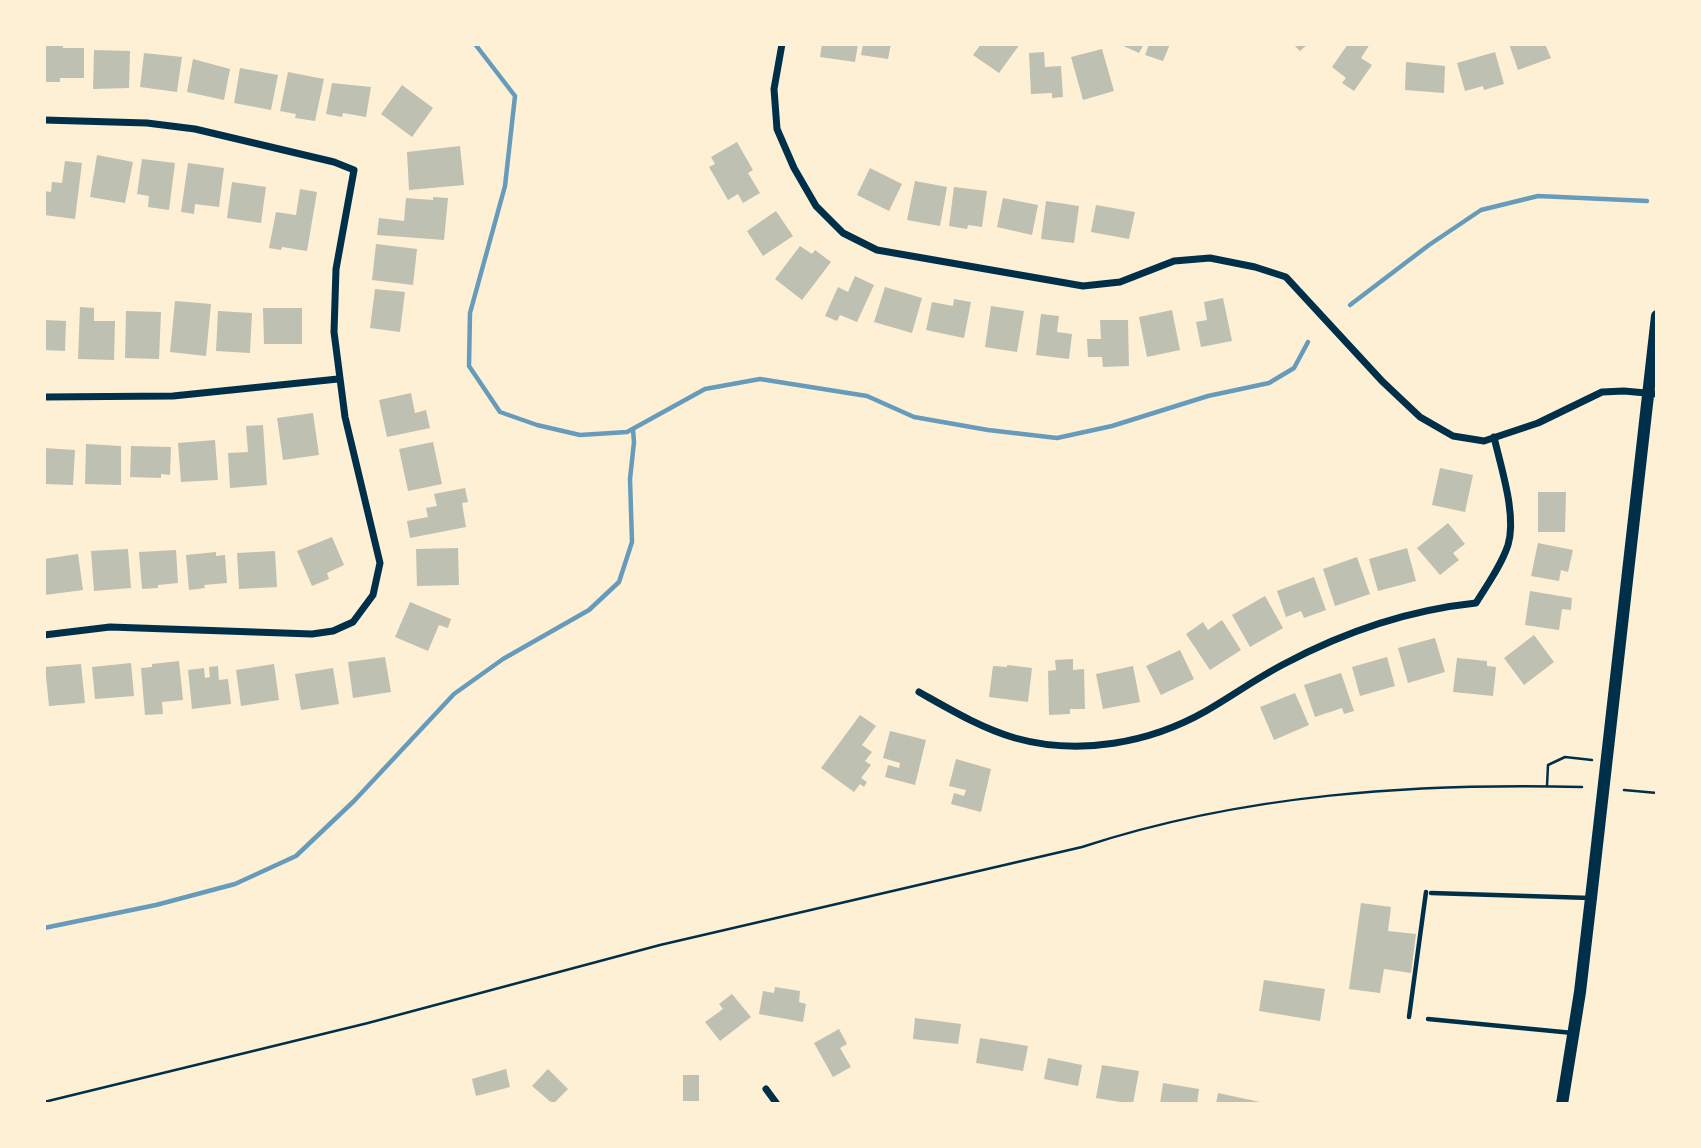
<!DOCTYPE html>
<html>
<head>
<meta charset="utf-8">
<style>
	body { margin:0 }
	#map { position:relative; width:1701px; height:1148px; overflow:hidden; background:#fdf0d5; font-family:"PT Sans",sans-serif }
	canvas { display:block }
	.frame { position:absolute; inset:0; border:46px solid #fdf0d5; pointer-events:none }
</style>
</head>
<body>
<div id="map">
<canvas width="1701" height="1148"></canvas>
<div class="frame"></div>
</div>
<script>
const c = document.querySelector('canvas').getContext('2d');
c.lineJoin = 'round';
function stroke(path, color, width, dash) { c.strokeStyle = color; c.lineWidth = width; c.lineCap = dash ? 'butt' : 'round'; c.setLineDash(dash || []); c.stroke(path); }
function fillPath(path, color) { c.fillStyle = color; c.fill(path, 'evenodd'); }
stroke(new Path2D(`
	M 475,44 L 515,96 L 505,186 L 470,313 L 469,366 L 500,412 L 537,425 L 580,435 L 627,432 L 705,389 L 760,379 L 867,396 L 914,417 L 988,430 L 1057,438 L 1112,426 L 1208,396 L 1269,383 L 1294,368 L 1308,342
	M 1350,305 L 1429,245 L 1481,210 L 1538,196 L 1647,201
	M 44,928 L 156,905 L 235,884 L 296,856 L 354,801 L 454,694 L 503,659 L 589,610 L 619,582 L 632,542 L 630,479 L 634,442 L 633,430`), '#669bbc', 4.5);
fillPath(new Path2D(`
	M 45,44 L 63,44 L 63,48 L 84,48 L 84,78 L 60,78 L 60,82 L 44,82 Z
	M 822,44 L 858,44 L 855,62 L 820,57 Z
	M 863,44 L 891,44 L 888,59 L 861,55 Z
	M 981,44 L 1020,44 L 999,73 L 973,55 Z
	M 1119,44 L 1144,44 L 1139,53 Z
	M 1149,44 L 1170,44 L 1163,61 L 1145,55 Z
	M 1293,44 L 1308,44 L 1300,51 Z
	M 1348,44 L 1370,44 L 1361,58 L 1372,65 L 1354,91 L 1342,83 L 1346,78 L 1332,67 Z
	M 1509,44 L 1545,44 L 1551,58 L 1518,70 Z
	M 1102,49 L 1114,91 L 1083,100 L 1071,57 Z
	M 94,50 L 130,51 L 129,88 L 93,89 Z
	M 1044,52 L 1045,67 L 1061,66 L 1063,97 L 1052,98 L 1052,93 L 1031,94 L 1029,53 Z
	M 1495,52 L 1504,84 L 1484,90 L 1483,86 L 1465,91 L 1457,63 Z
	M 144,53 L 182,57 L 177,92 L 140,87 Z
	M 193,59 L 230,69 L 224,100 L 187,92 Z
	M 1406,62 L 1445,66 L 1444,93 L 1405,90 Z
	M 240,68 L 278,75 L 271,110 L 234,103 Z
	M 288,72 L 324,79 L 315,121 L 295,118 L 296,114 L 280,111 Z
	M 332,83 L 371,87 L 366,117 L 343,113 L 342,117 L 326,114 Z
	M 402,85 L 433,108 L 412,137 L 381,114 Z
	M 737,142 L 753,170 L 748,173 L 760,193 L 743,203 L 738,194 L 728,200 L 709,167 L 715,164 L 711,157 Z
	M 460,146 L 464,185 L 409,190 L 407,152 Z
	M 97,155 L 133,162 L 125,203 L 90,197 Z
	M 142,159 L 175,163 L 169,210 L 148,207 L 149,196 L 137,194 Z
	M 65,161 L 82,163 L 75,219 L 44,215 L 44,191 L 51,192 L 52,182 L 62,183 Z
	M 188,163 L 224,168 L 219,207 L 195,204 L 194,214 L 181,212 Z
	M 870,168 L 902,184 L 889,211 L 857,195 Z
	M 915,181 L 947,187 L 940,226 L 907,220 Z
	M 232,182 L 266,187 L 261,223 L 227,218 Z
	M 954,187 L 987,191 L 982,227 L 968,225 L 967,229 L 949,226 Z
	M 300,189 L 317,192 L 307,251 L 282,247 L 281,250 L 269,248 L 276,212 L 296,215 Z
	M 433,197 L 448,198 L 444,240 L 377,235 L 379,218 L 404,221 L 406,198 L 433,200 Z
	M 1003,198 L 1038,205 L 1032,235 L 997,227 Z
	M 1046,201 L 1079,206 L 1074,243 L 1041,239 Z
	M 1096,205 L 1135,212 L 1129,239 L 1091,232 Z
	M 776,211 L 793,236 L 763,256 L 747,231 Z
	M 376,244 L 417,249 L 413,285 L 372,280 Z
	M 800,246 L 812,254 L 815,250 L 831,262 L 802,300 L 775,279 Z
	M 855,276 L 874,285 L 857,322 L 840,315 L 837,321 L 825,316 L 838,287 L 848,292 Z
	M 885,287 L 922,298 L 912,333 L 874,322 Z
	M 375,289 L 405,292 L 400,332 L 370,328 Z
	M 1223,298 L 1232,341 L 1201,347 L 1196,322 L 1207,320 L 1204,302 Z
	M 954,299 L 971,302 L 964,338 L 926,330 L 932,302 L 953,306 Z
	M 175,301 L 211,304 L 206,356 L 170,352 Z
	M 991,306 L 1024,311 L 1017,352 L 985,347 Z
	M 80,307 L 94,308 L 94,321 L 115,321 L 114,360 L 78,359 Z
	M 263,308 L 302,308 L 302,344 L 264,344 Z
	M 1172,310 L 1180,350 L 1147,357 L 1139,317 Z
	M 126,311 L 161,312 L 159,359 L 125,358 Z
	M 218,311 L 252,313 L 250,353 L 216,351 Z
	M 1041,314 L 1059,316 L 1057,332 L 1072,334 L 1069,359 L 1036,355 Z
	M 44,320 L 66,321 L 65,351 L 44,350 Z
	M 1100,320 L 1128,320 L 1129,366 L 1103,367 L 1102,357 L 1088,357 L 1087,339 L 1101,339 Z
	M 411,393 L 415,413 L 426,410 L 430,428 L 387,437 L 379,400 Z
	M 313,413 L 319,455 L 283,460 L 277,418 Z
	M 263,425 L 267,485 L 230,488 L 228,453 L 248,452 L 246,426 Z
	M 215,440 L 218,480 L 181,482 L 178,443 Z
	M 433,442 L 442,484 L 408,491 L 399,449 Z
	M 86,444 L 121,446 L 121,485 L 85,484 Z
	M 131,446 L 171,447 L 170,475 L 161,474 L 161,478 L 130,477 Z
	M 44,448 L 75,450 L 73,485 L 44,484 Z
	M 1440,468 L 1473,475 L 1465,512 L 1432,505 Z
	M 465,488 L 468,502 L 462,503 L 466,527 L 410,538 L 407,521 L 428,517 L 426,508 L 437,506 L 434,494 Z
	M 1538,492 L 1566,492 L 1565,532 L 1538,532 Z
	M 1448,523 L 1465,544 L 1453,553 L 1459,560 L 1440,575 L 1417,548 Z
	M 332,537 L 344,565 L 327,573 L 329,579 L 312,586 L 297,551 Z
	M 1538,543 L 1573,550 L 1568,572 L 1561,570 L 1559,581 L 1531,576 Z
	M 458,548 L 459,585 L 417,586 L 416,549 Z
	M 1407,548 L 1416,581 L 1378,591 L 1369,559 Z
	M 128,549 L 131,588 L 94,591 L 91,551 Z
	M 176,550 L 178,583 L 158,585 L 158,588 L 142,589 L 139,552 Z
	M 275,551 L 277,587 L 239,589 L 237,553 Z
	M 216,552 L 216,556 L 225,555 L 227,583 L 204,585 L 205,588 L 189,590 L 186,555 Z
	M 78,554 L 83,590 L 45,595 L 44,559 Z
	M 1357,557 L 1370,594 L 1335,606 L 1323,569 Z
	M 1314,577 L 1326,610 L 1304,618 L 1301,611 L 1286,617 L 1277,591 Z
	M 1530,591 L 1572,598 L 1571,610 L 1562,609 L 1559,630 L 1525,625 Z
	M 1265,596 L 1283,628 L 1250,647 L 1232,615 Z
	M 410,602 L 451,619 L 448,628 L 439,625 L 428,651 L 395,637 Z
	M 1222,620 L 1241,650 L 1210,670 L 1186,634 L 1203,622 L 1208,630 Z
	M 1534,635 L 1554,662 L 1524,685 L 1504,658 Z
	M 1435,638 L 1445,672 L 1408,683 L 1398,648 Z
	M 1180,650 L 1194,679 L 1161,695 L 1146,666 Z
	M 385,657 L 391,692 L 353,698 L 348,662 Z
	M 1387,657 L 1395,686 L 1360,696 L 1352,667 Z
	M 1457,658 L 1487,661 L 1487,666 L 1496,667 L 1493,696 L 1453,692 Z
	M 1073,659 L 1073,670 L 1084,669 L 1085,709 L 1070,709 L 1070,714 L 1049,715 L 1048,671 L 1056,670 L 1055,660 Z
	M 179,661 L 183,700 L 162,702 L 163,714 L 145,715 L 141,668 L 152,667 L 152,664 Z
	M 131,663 L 134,696 L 95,699 L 92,667 Z
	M 81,664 L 85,703 L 49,706 L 45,667 Z
	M 274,664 L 279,700 L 241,706 L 236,670 Z
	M 1007,665 L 1032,668 L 1028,702 L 989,697 L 993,666 L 1007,667 Z
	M 218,666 L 219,680 L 228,679 L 231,704 L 192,709 L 188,670 L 204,668 L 205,678 L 210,677 L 209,667 Z
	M 1133,666 L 1140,702 L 1103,709 L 1096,674 Z
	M 333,668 L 339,704 L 301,710 L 295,674 Z
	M 1341,673 L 1354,711 L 1344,714 L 1342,708 L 1315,717 L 1304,685 Z
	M 1295,693 L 1309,725 L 1274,740 L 1260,707 Z
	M 860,715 L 876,726 L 862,745 L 872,752 L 865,761 L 871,765 L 861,778 L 867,782 L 864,787 L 860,784 L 854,792 L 821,768 Z
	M 890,731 L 926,740 L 915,785 L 885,777 L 888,765 L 899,768 L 900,763 L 883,758 Z
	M 956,759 L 991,769 L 981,812 L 951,804 L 954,793 L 964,796 L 966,790 L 949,786 Z
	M 1361,903 L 1391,907 L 1388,931 L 1416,934 L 1411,973 L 1384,969 L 1380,993 L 1349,989 Z
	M 1264,980 L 1325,989 L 1320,1021 L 1259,1011 Z
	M 775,987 L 800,991 L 799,1002 L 806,1004 L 803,1022 L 759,1014 L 763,991 L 774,993 Z
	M 732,994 L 751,1017 L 720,1041 L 705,1022 L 723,1009 L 719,1004 Z
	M 915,1018 L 961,1024 L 958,1044 L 913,1039 Z
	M 839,1029 L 847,1044 L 840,1048 L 851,1067 L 833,1077 L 814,1043 Z
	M 980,1038 L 1028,1046 L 1023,1071 L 976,1063 Z
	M 1048,1058 L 1082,1065 L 1078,1086 L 1044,1079 Z
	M 1102,1065 L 1139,1071 L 1133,1104 L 1096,1098 Z
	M 506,1069 L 510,1087 L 476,1096 L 472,1079 Z
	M 548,1069 L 568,1089 L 553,1104 L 532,1086 Z
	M 683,1075 L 699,1075 L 699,1101 L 683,1101 Z
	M 1163,1083 L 1199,1089 L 1197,1104 L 1160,1104 Z
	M 1218,1093 L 1260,1102 L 1260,1104 L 1216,1104 Z`), '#bec0b2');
stroke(new Path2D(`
	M 1547,786 L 1548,765 L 1565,757 L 1592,760
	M 1624,790 L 1657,793
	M 44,1102 L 368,1023 L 660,945 L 1082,847 C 1243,794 1415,783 1582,787`), '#003049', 2.5);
stroke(new Path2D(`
	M 1431,893 L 1590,898
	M 1409,1017 L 1426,892
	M 1428,1019 L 1573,1033`), '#003049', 4.5);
stroke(new Path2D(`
	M 782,44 L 774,89 L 777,129 L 794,168 L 816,206 L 843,233 L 877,250 L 1083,286 L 1120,282 L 1174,261 L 1210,258 L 1255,267 L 1286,277 L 1383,382 L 1420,417 L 1453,436 L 1484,441 L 1538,423 L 1602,392 L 1624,391 L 1657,394
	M 44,120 L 147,123 L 195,129 L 334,162 L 354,170 L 336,269 L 334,332 L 345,417 L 380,563 L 373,595 L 353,622 L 333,631 L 312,634 L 110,627 L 44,635
	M 44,397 L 173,396 L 338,379
	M 919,692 C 951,710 981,728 1015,738 C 1079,756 1150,743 1206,711 C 1232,696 1257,678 1284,664 C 1344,632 1409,610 1476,603 C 1487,585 1501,566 1508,545 C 1517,515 1501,468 1494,437
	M 766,1089 L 777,1104`), '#003049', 7);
stroke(new Path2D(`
	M 1562,1104 L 1580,992 L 1591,898 L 1657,316`), '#003049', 12);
</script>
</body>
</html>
